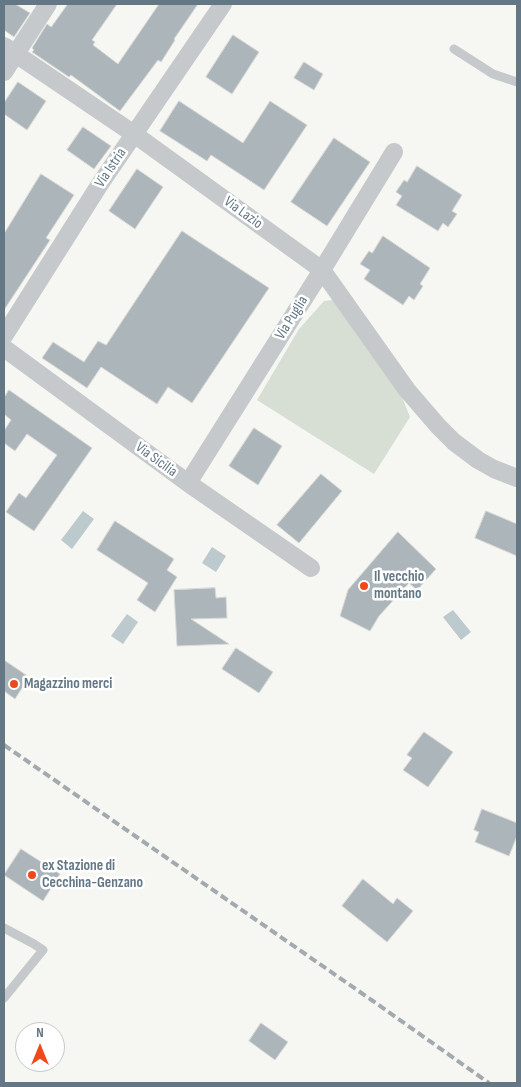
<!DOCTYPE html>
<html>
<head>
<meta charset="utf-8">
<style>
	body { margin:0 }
	#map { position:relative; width:521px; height:1087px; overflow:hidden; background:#f6f6f2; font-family:"Sofia Sans Condensed",sans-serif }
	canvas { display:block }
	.frame { position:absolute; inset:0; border:5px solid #637785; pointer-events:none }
	.north { position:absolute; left:15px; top:1022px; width:50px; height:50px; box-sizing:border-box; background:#fff; border:1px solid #c1c9ce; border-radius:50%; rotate:0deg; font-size:14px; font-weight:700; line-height:20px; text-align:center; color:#637785 }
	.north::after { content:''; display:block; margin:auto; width:18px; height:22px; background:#ef481a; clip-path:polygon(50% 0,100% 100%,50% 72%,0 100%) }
</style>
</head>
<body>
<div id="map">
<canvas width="521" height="1087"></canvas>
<div class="frame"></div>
<div class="north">N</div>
</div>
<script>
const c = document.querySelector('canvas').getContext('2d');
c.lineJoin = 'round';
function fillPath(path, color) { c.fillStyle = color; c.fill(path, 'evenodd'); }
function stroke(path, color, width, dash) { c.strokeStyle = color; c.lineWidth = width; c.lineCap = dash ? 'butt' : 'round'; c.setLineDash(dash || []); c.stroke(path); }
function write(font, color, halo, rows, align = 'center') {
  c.font = font + ' "Sofia Sans Condensed",sans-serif'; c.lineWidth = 5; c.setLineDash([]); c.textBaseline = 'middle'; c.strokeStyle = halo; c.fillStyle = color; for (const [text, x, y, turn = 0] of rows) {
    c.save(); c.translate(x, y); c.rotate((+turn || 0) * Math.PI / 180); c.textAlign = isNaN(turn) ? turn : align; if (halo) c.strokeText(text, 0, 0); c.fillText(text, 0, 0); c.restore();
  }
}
fillPath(new Path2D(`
	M 333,300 L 402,397 L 410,417 L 374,474 L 257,400 L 299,329 L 324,301 Z`), '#d7ded3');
fillPath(new Path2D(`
	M 83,511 L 94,519 L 72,549 L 61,540 Z
	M 212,547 L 226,556 L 216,572 L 202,563 Z
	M 453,610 L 471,632 L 461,640 L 443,617 Z
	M 127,614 L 138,622 L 123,644 L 111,636 Z`), '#bcc9cd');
const building = new Path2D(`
	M 4,4 L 15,4 L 30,13 L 14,37 L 4,30 Z
	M 68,4 L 117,4 L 92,40 L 95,42 L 93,45 L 118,64 L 159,4 L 198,4 L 174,39 L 175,40 L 161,62 L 158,60 L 120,111 L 71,75 L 69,77 L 32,52 L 34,50 L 32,48 L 47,24 L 51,27 Z
	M 233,35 L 259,52 L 232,94 L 206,77 Z
	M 304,62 L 323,74 L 314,90 L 294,78 Z
	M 18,82 L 46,101 L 27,130 L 4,114 L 4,103 Z
	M 179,101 L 243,143 L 270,101 L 307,125 L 264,190 L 211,155 L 207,161 L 160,131 Z
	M 83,127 L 111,146 L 94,169 L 67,150 Z
	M 334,138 L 370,162 L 327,226 L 291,202 Z
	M 417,166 L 462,195 L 452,211 L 457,214 L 448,227 L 443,223 L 438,231 L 396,205 L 402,196 L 396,192 L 404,180 L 407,182 Z
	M 137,169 L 163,187 L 135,229 L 109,211 Z
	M 41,174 L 74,195 L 46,238 L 50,240 L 4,310 L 4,234 Z
	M 182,231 L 269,288 L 192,403 L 168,387 L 157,404 L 101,367 L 87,388 L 42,358 L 53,342 L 84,362 L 98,341 L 106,345 Z
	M 383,236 L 430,268 L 420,284 L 423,286 L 414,300 L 409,296 L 403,305 L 364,279 L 370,270 L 360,264 L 369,251 L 372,253 Z
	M 9,390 L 92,448 L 34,531 L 6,512 L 19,493 L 26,498 L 57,455 L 27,434 L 15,451 L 4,443 L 4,431 L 11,420 L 4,414 L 4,398 Z
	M 254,428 L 282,446 L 258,485 L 229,466 Z
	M 321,474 L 342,491 L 299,543 L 277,525 Z
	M 486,511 L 517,524 L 517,556 L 475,538 Z
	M 115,521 L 174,559 L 167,570 L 177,577 L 155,612 L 137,600 L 148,583 L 97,550 Z
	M 398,532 L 436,569 L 417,590 L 409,583 L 379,616 L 370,631 L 340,616 L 348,590 Z
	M 215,588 L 216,598 L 226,597 L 227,618 L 191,619 L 229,644 L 177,646 L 174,590 Z
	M 236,648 L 273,672 L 259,693 L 222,669 Z
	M 4,660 L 29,677 L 15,699 L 4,691 Z
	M 424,732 L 453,752 L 428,787 L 403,770 L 412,758 L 407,755 Z
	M 482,809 L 517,823 L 517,836 L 509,856 L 475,842 L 479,832 L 474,830 Z
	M 21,849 L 60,874 L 43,901 L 4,875 Z
	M 363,879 L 393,904 L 397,898 L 413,911 L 387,942 L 342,906 Z
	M 261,1023 L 288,1042 L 275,1060 L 249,1041 Z`);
fillPath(building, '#acb5ba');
stroke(building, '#d7d7d5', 1);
stroke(new Path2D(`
	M 454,49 L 493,74 L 517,82
	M 4,928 L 34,944 L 43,950 L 4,998`), '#c5c9cc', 9);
stroke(new Path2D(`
	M 4,46 L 134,134 L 322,270 L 407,390 L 438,426 L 454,442 L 478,460 L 494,469 L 517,478
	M 4,72 L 48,4
	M 4,336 L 100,184 L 223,4
	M 4,348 L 188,483 L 311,568
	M 188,483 L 322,270 L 394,152`), '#c5c9cc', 18);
stroke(new Path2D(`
	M 4,745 L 373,1001 L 489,1083`), '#a3aaaf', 4, [8, 4]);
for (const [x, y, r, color] of [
	[364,586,5,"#ef481a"],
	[14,684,5,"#ef481a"],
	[32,875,5,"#ef481a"]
]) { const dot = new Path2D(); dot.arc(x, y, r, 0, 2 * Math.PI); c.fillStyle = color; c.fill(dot); stroke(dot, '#fff', 2); }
write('15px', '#637785', '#fff', [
	["Via Istria",111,168,-56],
	["Via Lazio",243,213,36],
	["Via Puglia",292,318,-58],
	["Via Sicilia",156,460,36]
]);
write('bold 15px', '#637785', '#fff', [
	["Il vecchio",374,577],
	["montano",374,594],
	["Magazzino merci",24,684],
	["ex Stazione di",42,866],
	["Cecchina-Genzano",42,883]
], 'left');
</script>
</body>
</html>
